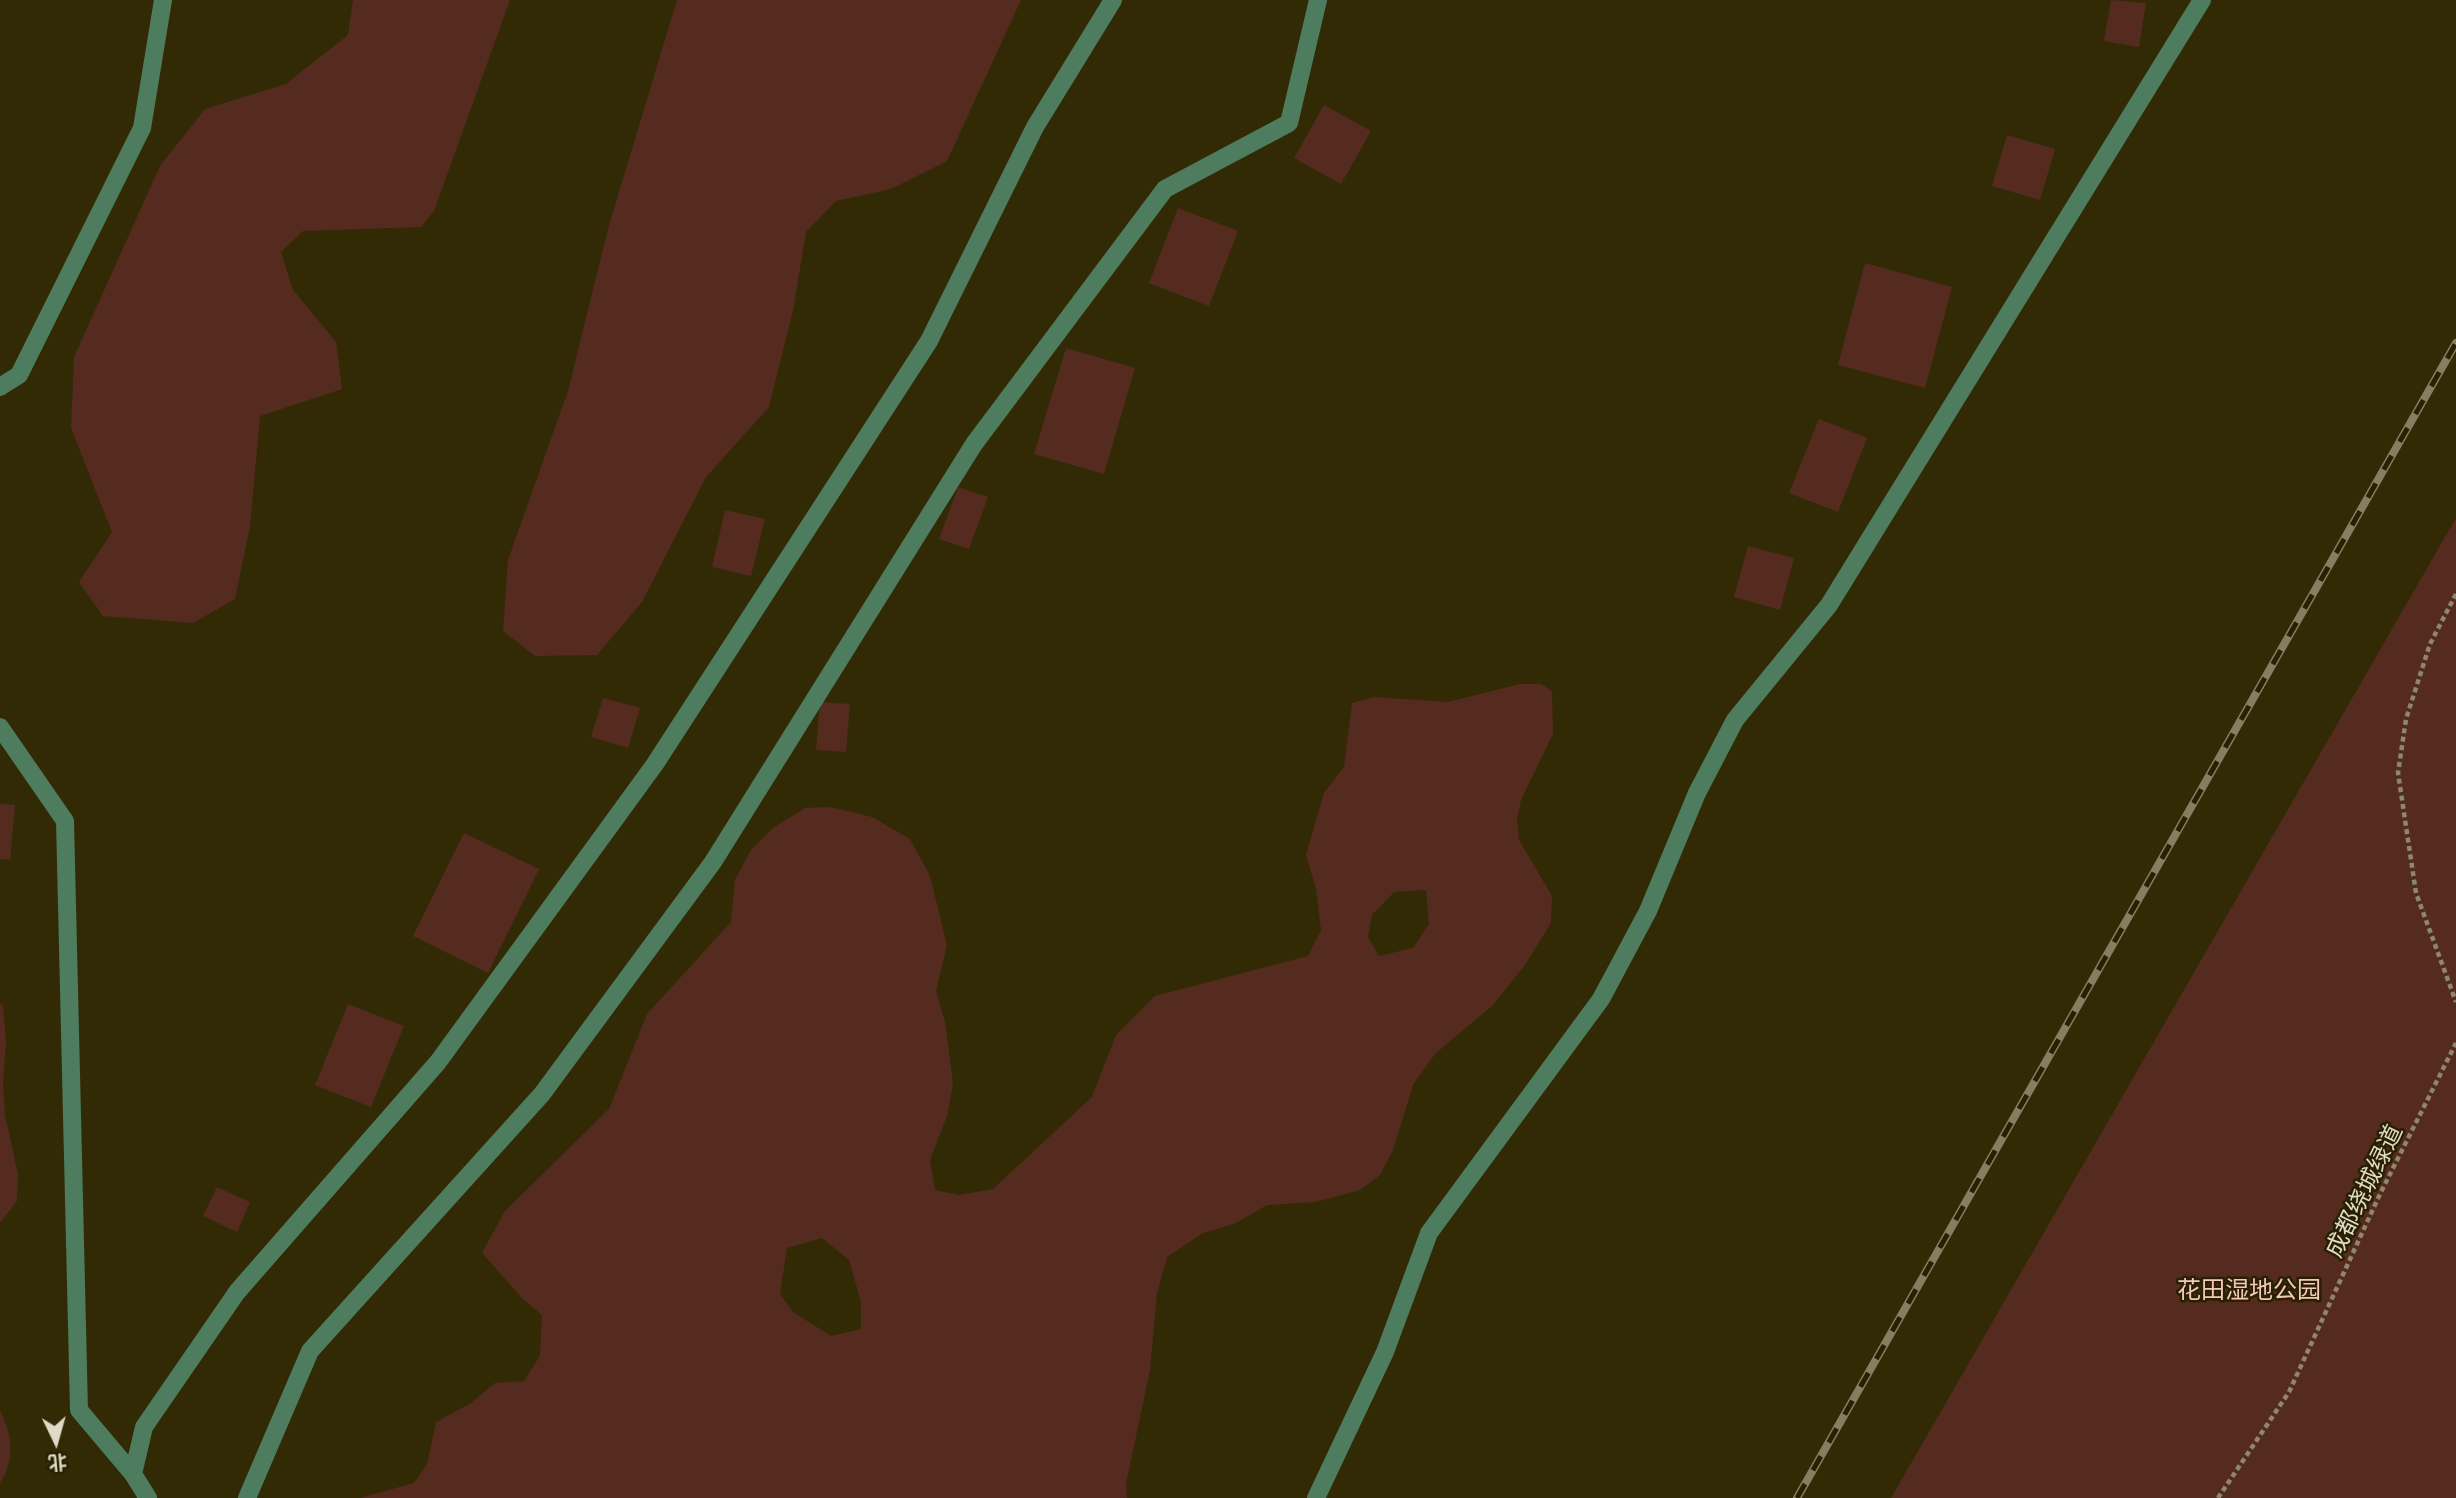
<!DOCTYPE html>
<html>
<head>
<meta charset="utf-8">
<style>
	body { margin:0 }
	#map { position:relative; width:2456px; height:1498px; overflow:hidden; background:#322a05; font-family:Ubuntu,"Noto Sans SC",sans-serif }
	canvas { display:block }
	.north { position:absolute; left:21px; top:1407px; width:70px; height:70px; -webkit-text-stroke:5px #282000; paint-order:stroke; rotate:175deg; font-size:19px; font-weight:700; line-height:28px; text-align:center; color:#dfdac7 }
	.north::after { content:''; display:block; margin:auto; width:24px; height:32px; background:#dfdac7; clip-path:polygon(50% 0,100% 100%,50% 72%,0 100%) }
</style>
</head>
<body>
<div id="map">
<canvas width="2456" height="1498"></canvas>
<div class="north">北</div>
</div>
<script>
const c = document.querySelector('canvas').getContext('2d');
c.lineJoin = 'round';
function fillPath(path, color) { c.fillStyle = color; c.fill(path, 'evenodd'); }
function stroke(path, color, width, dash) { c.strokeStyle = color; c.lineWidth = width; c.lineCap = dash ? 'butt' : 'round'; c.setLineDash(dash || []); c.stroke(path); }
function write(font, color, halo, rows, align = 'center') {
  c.font = font + ' Ubuntu,"Noto Sans SC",sans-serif'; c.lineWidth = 5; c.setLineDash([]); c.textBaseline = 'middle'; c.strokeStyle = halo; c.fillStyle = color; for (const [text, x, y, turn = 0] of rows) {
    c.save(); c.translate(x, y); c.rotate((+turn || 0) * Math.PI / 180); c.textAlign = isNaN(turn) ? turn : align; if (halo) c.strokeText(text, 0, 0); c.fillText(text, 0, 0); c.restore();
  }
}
fillPath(new Path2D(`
	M 353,0 L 510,0 L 434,211 L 421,227 L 303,231 L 281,252 L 293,290 L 336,342 L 342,389 L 260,416 L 250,526 L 235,599 L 193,623 L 103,616 L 79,582 L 112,532 L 71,428 L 74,357 L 160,166 L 205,109 L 286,84 L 348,35 Z
	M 677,0 L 1021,0 L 947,161 L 891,189 L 836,201 L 806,232 L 793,311 L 769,407 L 706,477 L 642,602 L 597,655 L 535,656 L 503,631 L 508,560 L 568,391 L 609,225 Z
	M 2111,0 L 2146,3 L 2139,47 L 2104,41 Z
	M 1324,105 L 1371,131 L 1341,184 L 1294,158 Z
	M 2007,135 L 2055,149 L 2040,200 L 1992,186 Z
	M 1178,208 L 1238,231 L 1209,306 L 1149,283 Z
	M 1865,263 L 1952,287 L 1925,388 L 1838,365 Z
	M 1066,348 L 1135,368 L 1104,474 L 1034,454 Z
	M 1819,419 L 1867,438 L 1838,512 L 1789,493 Z
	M 958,487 L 988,497 L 969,549 L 939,539 Z
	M 725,510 L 765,519 L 751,576 L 712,567 Z
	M 2456,518 L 2456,1498 L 1891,1498 Z
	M 1748,546 L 1794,558 L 1780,610 L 1734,597 Z
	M 1520,684 L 1541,684 L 1552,691 L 1553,734 L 1521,800 L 1517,819 L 1519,840 L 1552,896 L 1551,923 L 1525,965 L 1493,1005 L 1435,1054 L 1413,1085 L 1393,1150 L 1380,1175 L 1360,1190 L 1316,1202 L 1267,1205 L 1236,1223 L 1203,1233 L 1167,1257 L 1157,1293 L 1150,1370 L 1126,1484 L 1127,1498 L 360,1498 L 414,1483 L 427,1464 L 436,1422 L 471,1403 L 495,1383 L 524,1381 L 540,1356 L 542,1315 L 523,1299 L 482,1253 L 505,1211 L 609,1109 L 647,1014 L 731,922 L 735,880 L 751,850 L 773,828 L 805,808 L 830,807 L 872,817 L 910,839 L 930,876 L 947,945 L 936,991 L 945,1022 L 953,1083 L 947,1116 L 930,1160 L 935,1190 L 959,1195 L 993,1189 L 1092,1097 L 1116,1035 L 1155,996 L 1308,956 L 1321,930 L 1316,889 L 1306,855 L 1324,793 L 1344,767 L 1352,703 L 1374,697 L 1448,702 ZM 1426,890 L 1429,924 L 1413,948 L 1379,956 L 1368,937 L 1372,915 L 1394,892 ZM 822,1238 L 849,1260 L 861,1302 L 861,1329 L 831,1336 L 793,1312 L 780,1294 L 787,1248 Z
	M 603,698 L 640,708 L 628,748 L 591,737 Z
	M 820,702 L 850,704 L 846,752 L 816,750 Z
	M 0,804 L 15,805 L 10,860 L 0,859 Z
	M 464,833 L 539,869 L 488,973 L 413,936 Z
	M 0,1003 L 3,1006 L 6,1042 L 3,1083 L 5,1115 L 18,1174 L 17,1201 L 0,1223 Z
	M 348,1004 L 404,1026 L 371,1107 L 315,1085 Z
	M 217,1187 L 250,1202 L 237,1232 L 203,1216 Z
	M 0,1411 C 13,1435 15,1460 0,1483 Z`), '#552b20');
stroke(new Path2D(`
	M 2456,594 L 2430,644 L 2406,719 L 2398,773 L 2416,893 L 2456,1002
	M 2218,1498 L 2289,1392 L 2380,1194 L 2456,1043`), '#8d876c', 4.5, [5, 3.5]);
stroke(new Path2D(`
	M 0,387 L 19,375 L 142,128 L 163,0
	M 0,727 L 65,821 L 79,1410 L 133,1474
	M 148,1498 L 133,1474 L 144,1427 L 237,1292 L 438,1062 L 655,764 L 929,341 L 1035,127 L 1113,0
	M 247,1498 L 310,1351 L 542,1094 L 713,862 L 974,444 L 1165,189 L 1289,123 L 1318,0
	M 1316,1498 L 1385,1352 L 1429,1233 L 1601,999 L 1648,911 L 1697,793 L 1735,720 L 1829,605 L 2202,0`), '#4d7c5f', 18);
const rail = new Path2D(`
	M 1797,1498 L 2456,343`);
stroke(rail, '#857f62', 8);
stroke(rail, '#282000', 5, [16]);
write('24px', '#dfdac7', '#282000', [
	["成都绕城绿道",2364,1191,-64]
]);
write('24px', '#f2c8bd', '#282000', [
	["花田湿地公园",2249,1290]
]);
</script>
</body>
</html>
